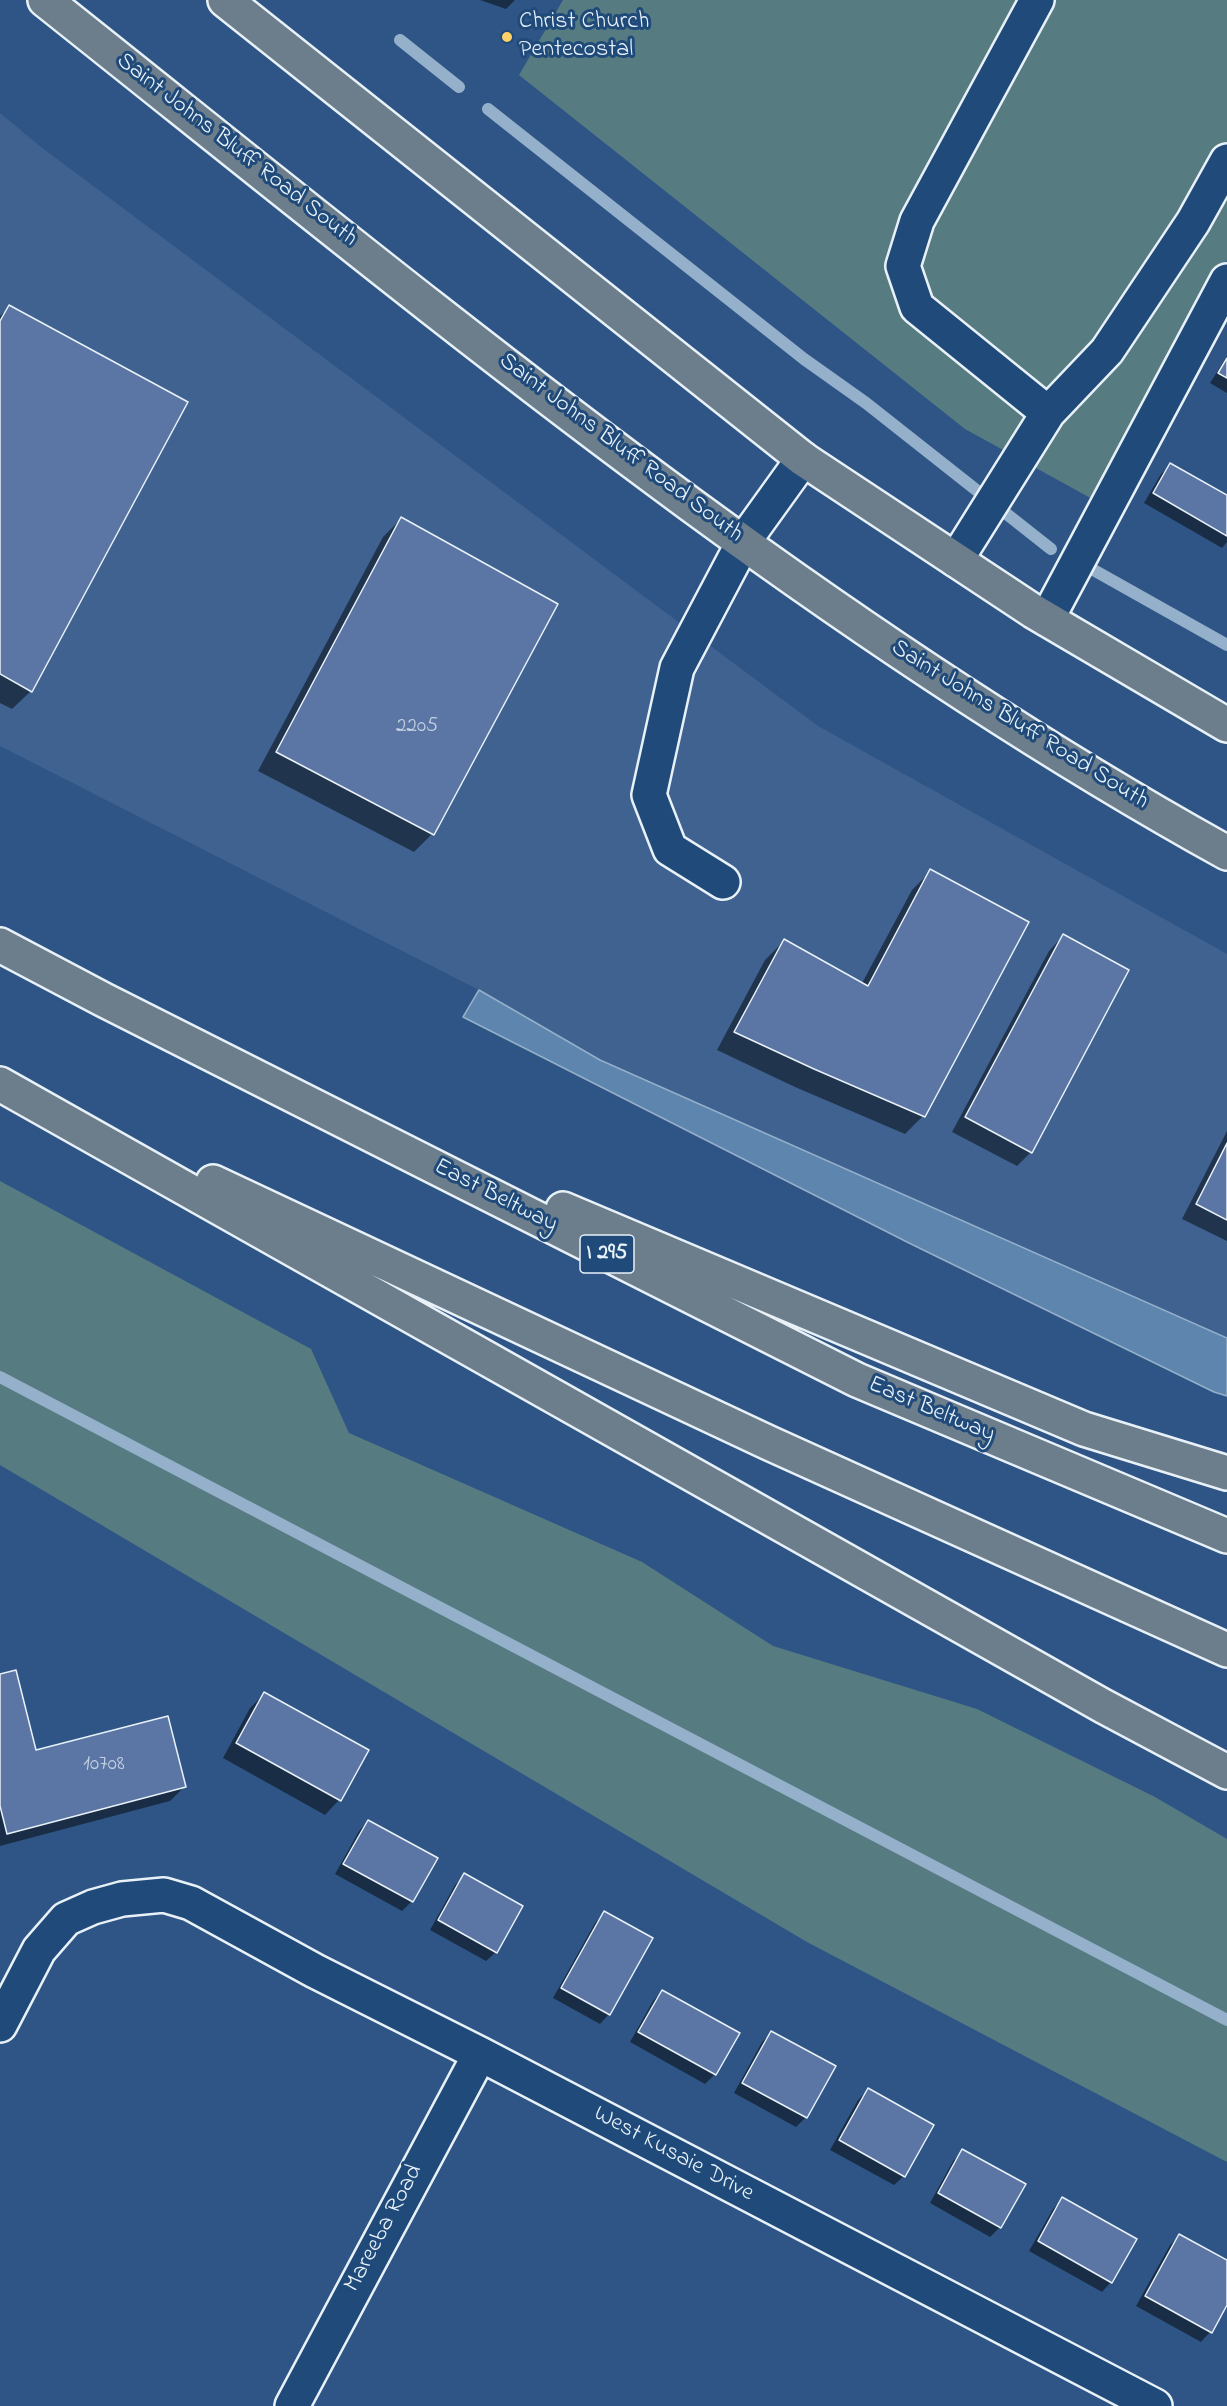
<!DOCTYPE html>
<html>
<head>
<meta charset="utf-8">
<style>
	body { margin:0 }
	canvas { display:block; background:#2e5585 }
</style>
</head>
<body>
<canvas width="1227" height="2406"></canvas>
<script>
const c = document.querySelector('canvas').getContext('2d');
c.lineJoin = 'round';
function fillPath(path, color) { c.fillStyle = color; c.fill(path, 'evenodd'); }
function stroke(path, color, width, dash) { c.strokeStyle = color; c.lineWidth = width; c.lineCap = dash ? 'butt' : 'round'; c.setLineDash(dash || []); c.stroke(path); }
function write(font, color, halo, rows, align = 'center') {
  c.font = font + ' "Indie Flower",sans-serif'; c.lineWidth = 6; c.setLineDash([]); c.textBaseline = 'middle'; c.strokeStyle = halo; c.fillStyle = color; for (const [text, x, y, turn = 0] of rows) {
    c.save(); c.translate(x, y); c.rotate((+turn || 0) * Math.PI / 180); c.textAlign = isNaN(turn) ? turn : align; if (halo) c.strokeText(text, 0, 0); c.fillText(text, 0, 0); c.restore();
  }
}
fillPath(new Path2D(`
	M 0,113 L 41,147 L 818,726 L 1227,954 L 1227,1338 L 600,1060 L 479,990 L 0,746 Z`), '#3f6290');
fillPath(new Path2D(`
	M 563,0 L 1227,0 L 1227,260 L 1096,501 L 965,429 L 519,75 Z
	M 0,1181 L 311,1349 L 349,1433 L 642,1562 L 773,1646 L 977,1709 L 1155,1797 L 1227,1839 L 1227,2162 L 807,1942 L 0,1465 Z`), '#567c82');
const water = new Path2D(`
	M 479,990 L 600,1060 L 1227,1338 L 1227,1396 L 1214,1392 L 909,1243 L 463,1017 Z`);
fillPath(water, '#5d85ad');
stroke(water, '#95b0cb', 1.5);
fillPath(new Path2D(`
	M 480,0 L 515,0 L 506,9 Z
	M 9,307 L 31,691 L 12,709 L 0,703 L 0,316 Z
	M 1227,356 L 1227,393 L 1210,383 Z
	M 1171,465 L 1227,496 L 1227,542 L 1222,548 L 1144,503 L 1161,474 Z
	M 401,519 L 432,834 L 414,852 L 258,771 L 383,537 Z
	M 931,871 L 923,1116 L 905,1134 L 795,1087 L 717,1050 L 765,960 L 784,941 L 861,985 L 912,890 Z
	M 1063,936 L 1031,1152 L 1017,1166 L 952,1132 L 1049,951 Z
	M 1227,1131 L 1227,1241 L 1182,1219 Z
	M 0,1676 L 35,1752 L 184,1787 L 170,1801 L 0,1846 Z
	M 264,1694 L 367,1751 L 339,1800 L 325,1815 L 223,1758 L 250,1708 Z
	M 368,1821 L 412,1901 L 402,1911 L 335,1874 L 359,1831 Z
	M 465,1875 L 496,1952 L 486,1961 L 430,1930 L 455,1885 Z
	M 604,1913 L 609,2014 L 600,2024 L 553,1998 L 595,1923 Z
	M 662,1991 L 715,2074 L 705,2084 L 630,2042 L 653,2001 Z
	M 772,2032 L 833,2067 L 805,2118 L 796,2127 L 734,2093 L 762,2042 Z
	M 868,2090 L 904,2176 L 894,2185 L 830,2150 L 858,2100 Z
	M 963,2151 L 1000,2227 L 990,2237 L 930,2203 L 953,2161 Z
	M 1062,2199 L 1111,2282 L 1102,2292 L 1029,2251 L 1053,2209 Z
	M 1179,2236 L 1227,2262 L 1227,2302 L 1210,2332 L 1201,2342 L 1136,2306 L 1170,2245 Z`), '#0007');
stroke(new Path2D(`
	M 400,40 L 459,87
	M 488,109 L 804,359 L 866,403 L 1051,549
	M 1090,568 L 1227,645
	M 0,1377 L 1227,2020`), '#95b0cb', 12);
const building = new Path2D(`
	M 9,305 L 188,402 L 32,692 L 0,674 L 0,321 Z
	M 1227,358 L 1227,378 L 1218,373 Z
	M 1170,463 L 1227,495 L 1227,536 L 1153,493 Z
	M 401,517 L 558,604 L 434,835 L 276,752 Z
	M 930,869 L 1029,922 L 925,1117 L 814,1069 L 734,1032 L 784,939 L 868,986 Z
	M 1063,934 L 1129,970 L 1032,1153 L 965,1117 Z
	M 1227,1143 L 1227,1220 L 1196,1204 Z
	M 16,1670 L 36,1750 L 168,1716 L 186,1787 L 7,1834 L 0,1806 L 0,1674 Z
	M 264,1692 L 369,1750 L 341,1801 L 236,1743 Z
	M 368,1820 L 438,1858 L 413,1902 L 343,1864 Z
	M 464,1873 L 523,1906 L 497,1953 L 438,1920 Z
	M 604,1911 L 653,1938 L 610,2015 L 561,1988 Z
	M 662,1990 L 740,2033 L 716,2075 L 638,2032 Z
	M 771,2031 L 836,2066 L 807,2118 L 742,2083 Z
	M 868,2088 L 934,2125 L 905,2177 L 839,2140 Z
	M 962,2149 L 1026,2184 L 1001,2228 L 938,2193 Z
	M 1062,2197 L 1137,2239 L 1112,2283 L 1038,2241 Z
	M 1179,2234 L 1227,2260 L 1227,2305 L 1212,2333 L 1145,2296 Z`);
fillPath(building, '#5b76a4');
stroke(building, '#e8f1f8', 1.5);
const minor = new Path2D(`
	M 1037,0 L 917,221 L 903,266 L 917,307 L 1048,413
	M 956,560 L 1048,413 L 1107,351 L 1193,222 L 1227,161
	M 1047,619 L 1227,281
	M 723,882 L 670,849 L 649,795 L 677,668 L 744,541 L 803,459
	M 0,2025 L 39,1950 L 66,1919 L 93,1907 L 122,1899 L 164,1895 L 191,1903 L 315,1971 L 480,2054 L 1155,2406
	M 292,2406 L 480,2054`);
const major = new Path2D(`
	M 45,0 C 425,302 801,617 1227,853
	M 225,0 L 803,459 L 1033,611 L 1227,725`);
const highway = new Path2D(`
	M 0,945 L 104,1000 L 857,1380 L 1227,1536
	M 0,1084 L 1103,1706 L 1227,1772
	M 213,1182 L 769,1443 L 1227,1650
	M 563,1209 L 1084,1429 L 1227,1473`);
stroke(minor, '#e8f1f8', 38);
stroke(major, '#e8f1f8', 38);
stroke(highway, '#e8f1f8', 38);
stroke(minor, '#1f4a7a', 33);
stroke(major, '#6c7d8b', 33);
stroke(highway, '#6c7d8b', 33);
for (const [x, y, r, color] of [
	[507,37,6,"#ffd166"]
]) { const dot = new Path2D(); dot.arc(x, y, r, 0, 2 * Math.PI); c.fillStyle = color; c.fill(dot); stroke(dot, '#1f4a7a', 2); }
write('21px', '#c5d2e3', null, [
	["2205",417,728],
	["10708",104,1766]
]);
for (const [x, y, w] of [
	[607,1254,54]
]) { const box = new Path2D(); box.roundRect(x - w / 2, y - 19, w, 38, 4.5); c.fillStyle = '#1f4a7a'; c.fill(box); stroke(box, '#e8f1f8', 1.5); }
write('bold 22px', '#e8f1f8', null, [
	["I 295",607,1254]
]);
write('24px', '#e8f1f8', '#1f4a7a', [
	["Christ Church",519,23],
	["Pentecostal",519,51]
], 'left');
write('24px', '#e8f1f8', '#1f4a7a', [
	["Saint Johns Bluff Road South",236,151,38],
	["Saint Johns Bluff Road South",620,449,37],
	["Saint Johns Bluff Road South",1019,726,32],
	["East Beltway",495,1197,27],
	["East Beltway",931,1411,23],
	["West Kusaie Drive",673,2155,28],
	["Mareeba Road",385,2229,-62]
]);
</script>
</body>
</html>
